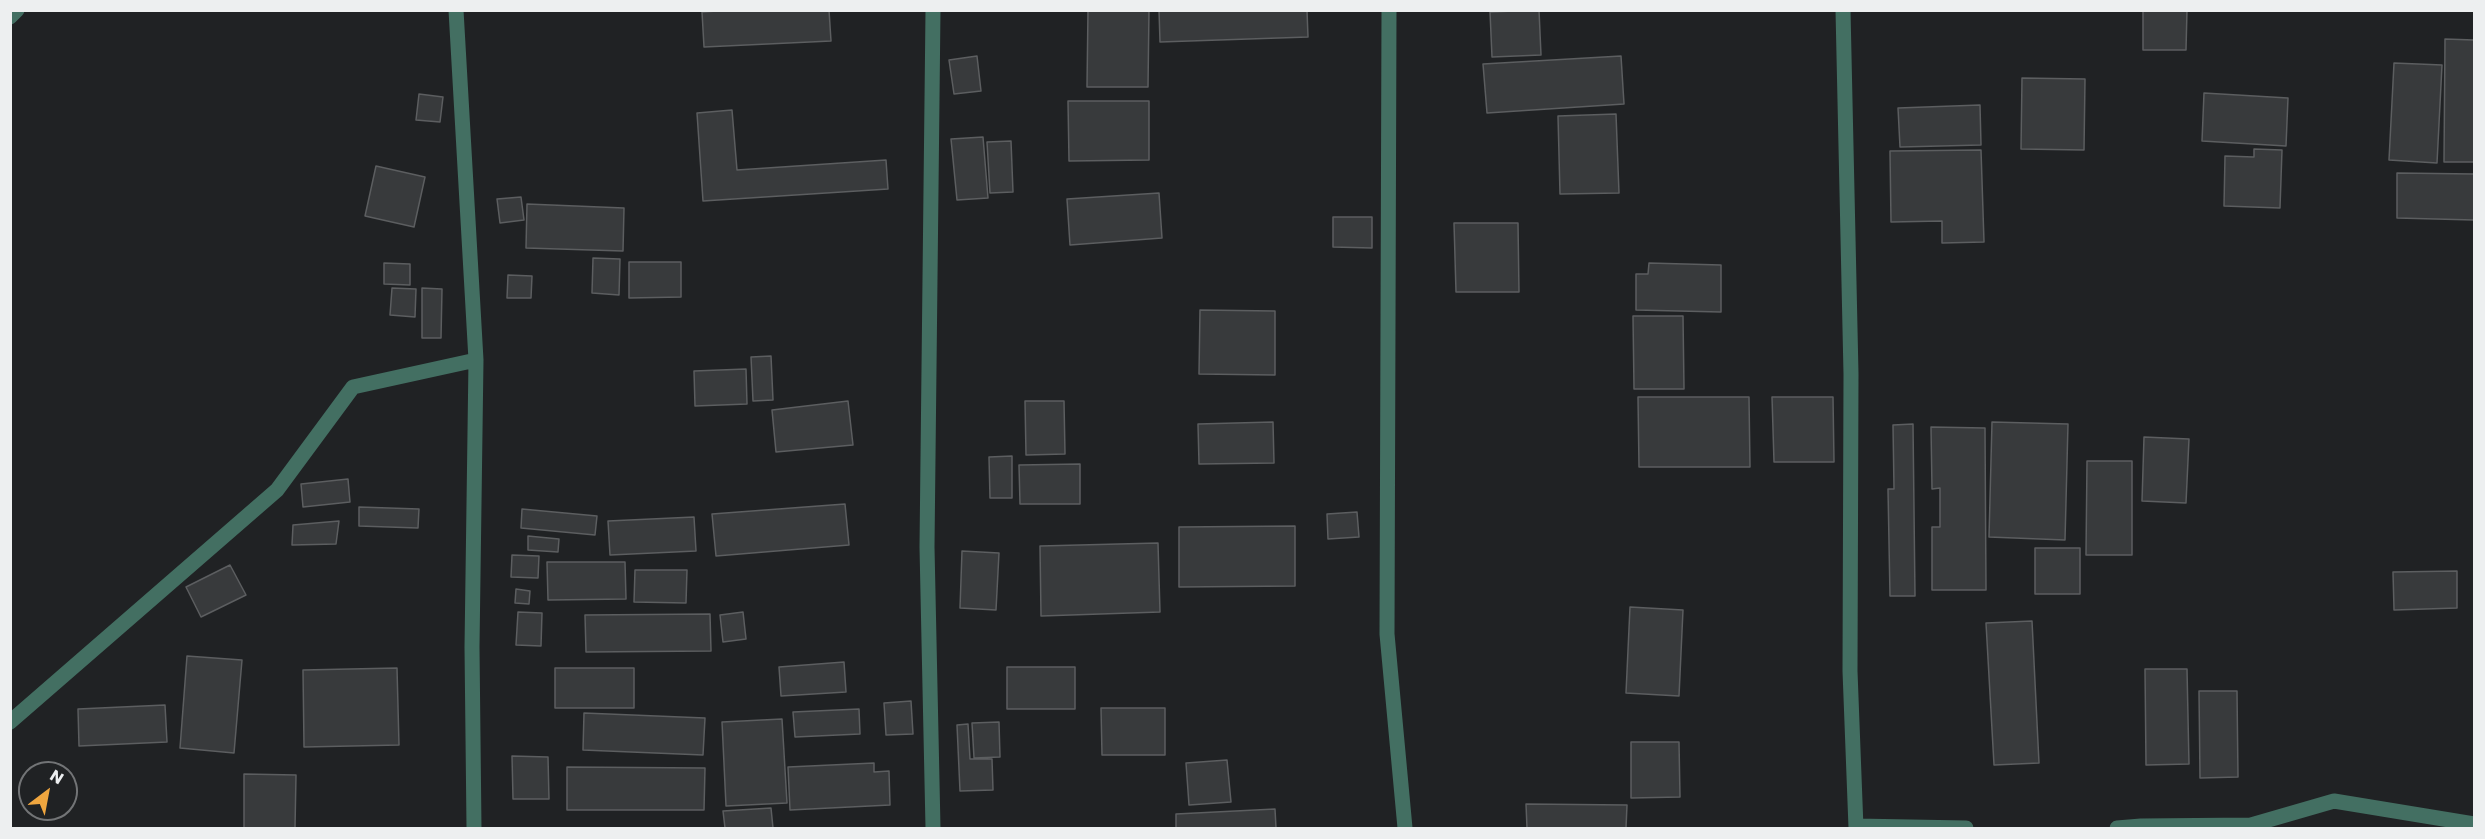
<!DOCTYPE html>
<html>
<head>
<meta charset="utf-8">
<style>
	body { margin:0 }
	#map { position:relative; width:2485px; height:839px; overflow:hidden; background:#202224; font-family:Poppins,sans-serif }
	canvas { display:block }
	.frame { position:absolute; inset:0; border:12px solid #edeff0; pointer-events:none }
	.north { position:absolute; left:18px; top:761px; width:60px; height:60px; box-sizing:border-box; background:#202224; border:2px solid #727476; border-radius:50%; rotate:32deg; font-size:16px; font-weight:700; line-height:24px; text-align:center; color:#edeff0 }
	.north::after { content:''; display:block; margin:auto; width:21px; height:27px; background:#f0a63f; clip-path:polygon(50% 0,100% 100%,50% 72%,0 100%) }
</style>
</head>
<body>
<div id="map">
<canvas width="2485" height="839"></canvas>
<div class="frame"></div>
<div class="north">N</div>
</div>
<script>
const c = document.querySelector('canvas').getContext('2d');
c.lineJoin = 'round';
function fillPath(path, color) { c.fillStyle = color; c.fill(path, 'evenodd'); }
function stroke(path, color, width, dash) { c.strokeStyle = color; c.lineWidth = width; c.lineCap = dash ? 'butt' : 'round'; c.setLineDash(dash || []); c.stroke(path); }
const building = new Path2D(`
	M 733,10 L 829,10 L 831,41 L 704,47 L 702,12 Z
	M 1088,10 L 1149,10 L 1148,87 L 1087,87 Z
	M 1159,10 L 1307,10 L 1308,37 L 1160,42 Z
	M 1539,10 L 1541,55 L 1492,57 L 1490,12 Z
	M 2143,10 L 2187,10 L 2186,50 L 2143,50 Z
	M 2445,39 L 2474,40 L 2474,162 L 2444,162 Z
	M 977,56 L 981,91 L 954,94 L 949,60 Z
	M 1621,56 L 1624,104 L 1487,113 L 1483,64 Z
	M 2394,63 L 2442,65 L 2437,163 L 2389,160 Z
	M 2022,78 L 2085,79 L 2084,150 L 2021,149 Z
	M 2204,93 L 2288,98 L 2286,146 L 2202,141 Z
	M 419,94 L 443,97 L 440,122 L 416,120 Z
	M 1068,101 L 1149,101 L 1149,160 L 1069,161 Z
	M 1980,105 L 1981,145 L 1900,147 L 1898,108 Z
	M 732,110 L 737,170 L 886,160 L 888,189 L 703,201 L 697,113 Z
	M 1616,114 L 1619,193 L 1560,194 L 1558,116 Z
	M 983,137 L 988,198 L 957,200 L 951,139 Z
	M 1011,141 L 1013,192 L 990,193 L 987,142 Z
	M 2254,149 L 2282,150 L 2280,208 L 2224,206 L 2225,156 L 2254,157 Z
	M 1981,150 L 1984,242 L 1942,243 L 1942,221 L 1891,222 L 1890,151 Z
	M 376,166 L 425,177 L 414,227 L 365,216 Z
	M 2397,173 L 2474,174 L 2474,220 L 2397,218 Z
	M 1159,193 L 1162,238 L 1070,245 L 1067,199 Z
	M 521,197 L 524,220 L 500,223 L 497,199 Z
	M 527,204 L 624,208 L 623,251 L 526,248 Z
	M 1333,217 L 1372,217 L 1372,248 L 1333,247 Z
	M 1454,223 L 1518,223 L 1519,292 L 1456,292 Z
	M 593,258 L 620,259 L 619,295 L 592,293 Z
	M 629,262 L 681,262 L 681,297 L 629,298 Z
	M 384,263 L 410,264 L 410,285 L 384,284 Z
	M 1649,263 L 1721,265 L 1721,312 L 1636,310 L 1636,274 L 1648,274 Z
	M 508,275 L 532,276 L 531,298 L 507,298 Z
	M 392,288 L 416,289 L 415,317 L 390,315 Z
	M 422,288 L 442,289 L 441,338 L 422,338 Z
	M 1200,310 L 1275,311 L 1275,375 L 1199,374 Z
	M 1633,316 L 1683,316 L 1684,389 L 1634,389 Z
	M 771,356 L 773,400 L 753,401 L 751,357 Z
	M 746,369 L 747,404 L 695,406 L 694,371 Z
	M 1638,397 L 1749,397 L 1750,467 L 1639,467 Z
	M 1772,397 L 1833,397 L 1834,462 L 1774,462 Z
	M 848,401 L 853,445 L 776,452 L 772,410 Z
	M 1025,401 L 1064,401 L 1065,454 L 1026,455 Z
	M 1273,422 L 1274,463 L 1199,464 L 1198,424 Z
	M 1992,422 L 2068,424 L 2065,540 L 1989,537 Z
	M 1913,424 L 1915,596 L 1890,596 L 1888,489 L 1894,489 L 1893,425 Z
	M 1931,427 L 1985,428 L 1986,590 L 1932,590 L 1932,527 L 1940,527 L 1940,488 L 1932,489 Z
	M 2144,437 L 2189,439 L 2186,503 L 2142,501 Z
	M 1012,456 L 1012,498 L 990,498 L 989,457 Z
	M 2087,461 L 2132,461 L 2132,555 L 2086,555 Z
	M 1080,464 L 1080,504 L 1020,504 L 1019,465 Z
	M 348,479 L 350,502 L 303,507 L 301,484 Z
	M 845,504 L 849,545 L 716,556 L 712,514 Z
	M 359,507 L 419,509 L 418,528 L 359,526 Z
	M 522,509 L 597,516 L 595,535 L 521,528 Z
	M 1357,512 L 1359,537 L 1328,539 L 1327,514 Z
	M 694,517 L 696,551 L 610,555 L 608,521 Z
	M 339,521 L 336,544 L 292,545 L 293,525 Z
	M 1295,526 L 1295,586 L 1179,587 L 1179,527 Z
	M 528,536 L 559,539 L 558,552 L 528,550 Z
	M 1158,543 L 1160,612 L 1041,616 L 1040,546 Z
	M 2035,548 L 2080,548 L 2080,594 L 2035,594 Z
	M 962,551 L 999,553 L 996,610 L 960,608 Z
	M 512,555 L 539,556 L 538,578 L 511,577 Z
	M 547,562 L 625,562 L 626,599 L 548,600 Z
	M 230,565 L 246,595 L 201,617 L 186,587 Z
	M 635,570 L 687,570 L 686,603 L 634,602 Z
	M 2457,571 L 2457,608 L 2394,610 L 2393,572 Z
	M 516,589 L 530,591 L 529,604 L 515,603 Z
	M 1630,607 L 1683,610 L 1679,696 L 1626,693 Z
	M 518,612 L 542,613 L 541,646 L 516,645 Z
	M 743,612 L 746,639 L 723,642 L 720,615 Z
	M 710,614 L 711,651 L 586,652 L 585,615 Z
	M 2032,621 L 2039,763 L 1994,765 L 1986,623 Z
	M 187,656 L 242,660 L 234,753 L 180,748 Z
	M 844,662 L 846,692 L 781,696 L 779,667 Z
	M 1007,667 L 1075,667 L 1075,709 L 1007,709 Z
	M 397,668 L 399,745 L 304,747 L 303,670 Z
	M 555,668 L 634,668 L 634,708 L 555,708 Z
	M 2145,669 L 2187,669 L 2189,764 L 2146,765 Z
	M 2199,691 L 2237,691 L 2238,777 L 2200,778 Z
	M 911,701 L 913,734 L 886,735 L 884,703 Z
	M 165,705 L 167,742 L 79,746 L 78,709 Z
	M 1101,708 L 1165,708 L 1165,755 L 1102,755 Z
	M 859,709 L 860,734 L 795,737 L 793,712 Z
	M 584,713 L 705,718 L 703,755 L 583,750 Z
	M 782,719 L 787,803 L 726,806 L 722,722 Z
	M 999,722 L 1000,757 L 974,758 L 972,723 Z
	M 968,724 L 970,759 L 992,759 L 993,790 L 960,791 L 957,725 Z
	M 1631,742 L 1679,742 L 1680,797 L 1631,798 Z
	M 512,756 L 548,757 L 549,799 L 513,799 Z
	M 1227,760 L 1231,802 L 1189,805 L 1186,763 Z
	M 874,763 L 874,772 L 889,771 L 890,805 L 790,810 L 788,767 Z
	M 567,767 L 705,768 L 704,810 L 567,810 Z
	M 244,774 L 296,775 L 295,828 L 244,828 Z
	M 1526,804 L 1627,805 L 1626,828 L 1527,828 Z
	M 771,808 L 773,828 L 725,828 L 723,811 Z
	M 1275,809 L 1276,828 L 1176,828 L 1176,814 Z`);
fillPath(building, '#383a3c');
stroke(building, '#5c5e60', 1.5);
stroke(new Path2D(`
	M 456,10 L 476,360 L 472,647 L 474,828
	M 933,10 L 927,547 L 933,828
	M 1389,10 L 1387,634 L 1405,828
	M 1843,10 L 1851,374 L 1850,671 L 1856,828
	M 10,17 L 17,10
	M 10,722 L 277,490 L 353,387 L 476,360
	M 1856,826 L 1966,828
	M 2117,828 L 2141,826 L 2251,825 L 2334,801 L 2474,824`), '#436f62', 15);
</script>
</body>
</html>
